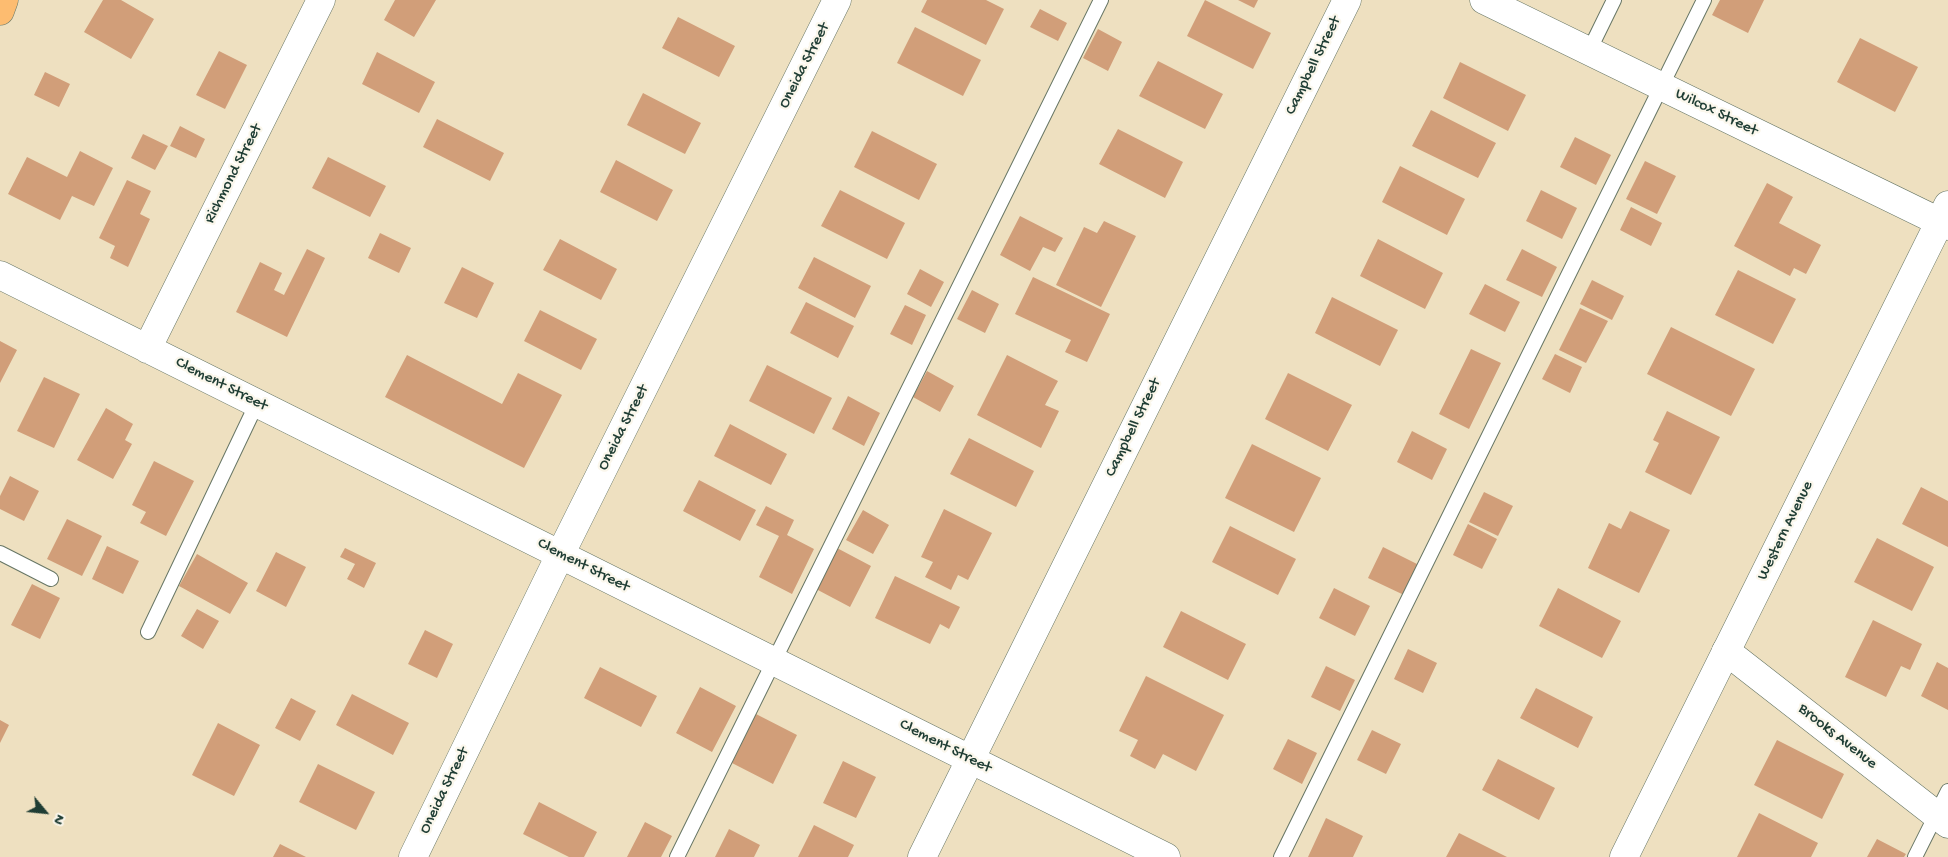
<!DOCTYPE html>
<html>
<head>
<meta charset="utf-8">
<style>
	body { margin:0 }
	#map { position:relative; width:1948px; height:857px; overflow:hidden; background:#eee0c0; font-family:"Gochi Hand",sans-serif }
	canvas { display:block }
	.north { position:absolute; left:20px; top:787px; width:50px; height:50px; -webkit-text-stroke:4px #fbf7ec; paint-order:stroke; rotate:118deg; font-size:14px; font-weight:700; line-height:20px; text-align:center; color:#1f3d34 }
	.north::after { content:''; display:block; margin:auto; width:18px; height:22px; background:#1f3d34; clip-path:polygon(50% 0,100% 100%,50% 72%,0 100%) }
</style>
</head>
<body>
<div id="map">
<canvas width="1948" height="857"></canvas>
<div class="north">N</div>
</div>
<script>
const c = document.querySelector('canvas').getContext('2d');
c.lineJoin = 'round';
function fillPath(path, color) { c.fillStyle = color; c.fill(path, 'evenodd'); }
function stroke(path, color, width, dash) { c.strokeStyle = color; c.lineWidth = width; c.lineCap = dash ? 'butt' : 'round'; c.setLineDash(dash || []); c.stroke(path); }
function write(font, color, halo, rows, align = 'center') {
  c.font = font + ' "Gochi Hand",sans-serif'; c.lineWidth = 4.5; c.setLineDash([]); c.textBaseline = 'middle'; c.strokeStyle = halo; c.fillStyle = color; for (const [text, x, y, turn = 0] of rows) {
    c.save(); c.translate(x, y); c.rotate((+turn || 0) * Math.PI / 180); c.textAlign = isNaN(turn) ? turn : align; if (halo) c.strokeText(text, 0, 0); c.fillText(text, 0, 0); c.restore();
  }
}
fillPath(new Path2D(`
	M 103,0 L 121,0 L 154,19 L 131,59 L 84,32 Z
	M 395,0 L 436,0 L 414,37 L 384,20 Z
	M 927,0 L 986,0 L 1004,9 L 986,45 L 921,12 Z
	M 1205,0 L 1271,33 L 1253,69 L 1187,36 Z
	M 1238,0 L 1258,0 L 1254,8 Z
	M 1720,0 L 1764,0 L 1748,33 L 1712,15 Z
	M 1040,9 L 1067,23 L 1058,41 L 1030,27 Z
	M 678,17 L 735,46 L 719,77 L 662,48 Z
	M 915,27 L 981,60 L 963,96 L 897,63 Z
	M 1098,29 L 1122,42 L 1108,71 L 1083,58 Z
	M 1860,38 L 1918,67 L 1895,112 L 1837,82 Z
	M 219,51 L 247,65 L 225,109 L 196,95 Z
	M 377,52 L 435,82 L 419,113 L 362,84 Z
	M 1158,61 L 1223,94 L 1205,129 L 1139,96 Z
	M 1460,62 L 1526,95 L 1508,131 L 1443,98 Z
	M 45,72 L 70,84 L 59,107 L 34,95 Z
	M 643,93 L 701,123 L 685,154 L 627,125 Z
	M 1431,110 L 1496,143 L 1478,178 L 1412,146 Z
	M 437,119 L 504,153 L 490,181 L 423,147 Z
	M 180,126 L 205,139 L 196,158 L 170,146 Z
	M 1118,129 L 1183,162 L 1165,198 L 1099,164 Z
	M 872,131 L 937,164 L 919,200 L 854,167 Z
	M 143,134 L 168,146 L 155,170 L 131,158 Z
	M 1575,137 L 1611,155 L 1596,185 L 1560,167 Z
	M 80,151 L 113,168 L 94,206 L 72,196 L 60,220 L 8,194 L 27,157 L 67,177 Z
	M 328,157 L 386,186 L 370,217 L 312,188 Z
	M 616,160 L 673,190 L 657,221 L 600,192 Z
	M 1645,161 L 1676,176 L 1657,214 L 1626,199 Z
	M 1400,166 L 1465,199 L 1447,235 L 1382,202 Z
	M 127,180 L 151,191 L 140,214 L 150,219 L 128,267 L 110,258 L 115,246 L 99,238 Z
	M 1767,183 L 1793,197 L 1779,223 L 1821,245 L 1806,274 L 1794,268 L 1790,276 L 1734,246 Z
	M 840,190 L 905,223 L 887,259 L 821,226 Z
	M 1541,190 L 1577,208 L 1562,239 L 1526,221 Z
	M 1631,207 L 1662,223 L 1651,246 L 1620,230 Z
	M 1020,216 L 1063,238 L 1055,252 L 1043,247 L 1030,271 L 1000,255 Z
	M 1104,221 L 1136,236 L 1101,307 L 1056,285 L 1084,227 L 1097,233 Z
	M 380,233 L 411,248 L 399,273 L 368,258 Z
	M 560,239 L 617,269 L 601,300 L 543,270 Z
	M 1378,239 L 1443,273 L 1425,309 L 1360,276 Z
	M 307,249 L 325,258 L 287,337 L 236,312 L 260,262 L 282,273 L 274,290 L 284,295 Z
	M 1522,249 L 1557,267 L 1542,297 L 1506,280 Z
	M 814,257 L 871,286 L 855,318 L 798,288 Z
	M 462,267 L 494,283 L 477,318 L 444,303 Z
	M 920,269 L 944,282 L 931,307 L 907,294 Z
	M 1738,270 L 1796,299 L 1773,344 L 1715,315 Z
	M 1033,277 L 1110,314 L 1087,362 L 1065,352 L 1071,340 L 1015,314 Z
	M 1592,280 L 1624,296 L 1612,320 L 1580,304 Z
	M 1485,284 L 1520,302 L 1505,332 L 1469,314 Z
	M 972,290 L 999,304 L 985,333 L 957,319 Z
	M 1332,297 L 1398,330 L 1380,366 L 1315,333 Z
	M 806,302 L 854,326 L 838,358 L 790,333 Z
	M 905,305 L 926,315 L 912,345 L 890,334 Z
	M 1580,308 L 1608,321 L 1586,363 L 1559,350 Z
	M 540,310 L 597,339 L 581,370 L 524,341 Z
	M 1671,327 L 1755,369 L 1731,416 L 1647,374 Z
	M 0,341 L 17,350 L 0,383 Z
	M 1471,349 L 1501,363 L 1469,429 L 1439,414 Z
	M 1555,354 L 1582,367 L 1570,393 L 1542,379 Z
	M 407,355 L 502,404 L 518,373 L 562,395 L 524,468 L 385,397 Z
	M 1007,355 L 1058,381 L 1045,405 L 1059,411 L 1041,448 L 977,415 Z
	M 767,365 L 832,398 L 814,434 L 749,401 Z
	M 927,371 L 954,386 L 940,412 L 913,397 Z
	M 1288,373 L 1352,405 L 1328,451 L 1265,419 Z
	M 44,377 L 80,394 L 54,448 L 17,431 Z
	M 848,396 L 880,413 L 864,446 L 832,429 Z
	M 106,408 L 133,424 L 125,440 L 132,444 L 113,479 L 77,460 Z
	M 1667,411 L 1720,437 L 1691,495 L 1645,472 L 1659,443 L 1653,440 Z
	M 730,424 L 787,454 L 771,485 L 714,456 Z
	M 1412,431 L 1447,449 L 1432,480 L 1397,462 Z
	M 969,438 L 1034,471 L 1016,507 L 950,474 Z
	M 1252,444 L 1321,478 L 1294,532 L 1225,498 Z
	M 154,461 L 194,481 L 166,536 L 140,523 L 146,512 L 132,505 Z
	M 10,476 L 39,491 L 24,521 L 0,509 L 0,496 Z
	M 699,480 L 756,510 L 740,541 L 683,511 Z
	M 1921,487 L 1948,501 L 1948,547 L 1902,524 Z
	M 1484,492 L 1513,506 L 1498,536 L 1469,522 Z
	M 766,506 L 794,520 L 787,535 L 814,549 L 792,594 L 759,577 L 779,536 L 756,525 Z
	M 944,509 L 992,533 L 968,580 L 958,575 L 951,590 L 925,577 L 933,562 L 921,557 Z
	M 863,510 L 889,525 L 873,554 L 846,540 Z
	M 1630,511 L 1670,530 L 1639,593 L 1588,568 L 1609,523 L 1621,529 Z
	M 67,519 L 102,536 L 82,576 L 47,559 Z
	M 1468,524 L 1497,539 L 1482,569 L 1453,555 Z
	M 1230,526 L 1296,559 L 1278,595 L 1212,562 Z
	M 1877,538 L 1934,567 L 1912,611 L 1854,582 Z
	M 107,546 L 139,561 L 123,594 L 92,579 Z
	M 1383,547 L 1419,565 L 1404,595 L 1368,578 Z
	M 345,548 L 376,563 L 364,588 L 347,579 L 355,564 L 340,557 Z
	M 837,548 L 871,566 L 850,607 L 816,589 Z
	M 276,552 L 306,567 L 286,607 L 256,591 Z
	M 197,554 L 248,583 L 230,614 L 179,586 Z
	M 895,576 L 960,607 L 949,629 L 940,624 L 930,644 L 875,618 Z
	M 32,584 L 60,598 L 40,639 L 11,625 Z
	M 1334,588 L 1370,606 L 1355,636 L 1319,618 Z
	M 1558,588 L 1621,621 L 1602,658 L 1539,626 Z
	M 197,609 L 219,621 L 203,649 L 181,636 Z
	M 1181,611 L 1246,644 L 1228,680 L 1163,647 Z
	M 1873,620 L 1922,644 L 1910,670 L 1901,666 L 1886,697 L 1845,677 Z
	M 425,630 L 453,644 L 437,678 L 408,664 Z
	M 1408,649 L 1437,663 L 1423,693 L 1394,679 Z
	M 1937,662 L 1948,668 L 1948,710 L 1921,696 Z
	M 1326,666 L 1355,680 L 1340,711 L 1311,697 Z
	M 600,667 L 657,696 L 641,727 L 584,698 Z
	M 1146,676 L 1224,715 L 1196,771 L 1163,754 L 1155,769 L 1130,756 L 1138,740 L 1119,731 Z
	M 700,687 L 736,706 L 712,752 L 676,733 Z
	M 1536,688 L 1593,717 L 1578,748 L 1520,718 Z
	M 352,694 L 409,723 L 393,755 L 336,725 Z
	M 291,698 L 316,711 L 300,741 L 275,728 Z
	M 756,714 L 797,735 L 773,784 L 732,763 Z
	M 0,720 L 9,725 L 0,743 Z
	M 218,723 L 260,745 L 234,796 L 192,775 Z
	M 1372,730 L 1401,744 L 1386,774 L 1357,760 Z
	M 1288,739 L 1317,753 L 1302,784 L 1273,769 Z
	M 1777,740 L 1844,774 L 1822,819 L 1754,785 Z
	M 1498,759 L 1555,788 L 1539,820 L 1482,790 Z
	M 843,761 L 876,777 L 856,818 L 823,803 Z
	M 318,764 L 375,792 L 356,830 L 299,802 Z
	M 539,802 L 597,832 L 584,857 L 569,857 L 523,834 Z
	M 1759,813 L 1818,843 L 1811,857 L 1737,857 Z
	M 1326,818 L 1363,836 L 1353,857 L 1308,857 Z
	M 645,822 L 672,836 L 661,857 L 627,857 Z
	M 814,825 L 854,845 L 848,857 L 798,857 Z
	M 729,829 L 760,845 L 754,857 L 715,857 Z
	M 1459,833 L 1507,857 L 1446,857 Z
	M 1877,839 L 1906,854 L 1904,857 L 1867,857 Z
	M 280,844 L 306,857 L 273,857 Z`), '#d19e79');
const service = new Path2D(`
	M 1589,51 L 1614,0
	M 0,553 L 51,579
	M 148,632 L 257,403
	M 677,857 L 1101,0
	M 1281,857 L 1704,0
	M 1915,857 L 1948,791`);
const minor = new Path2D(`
	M 1484,0 L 1948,226
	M 0,275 L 1166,857
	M 147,349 L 321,0
	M 1726,651 L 1948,824
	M 413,857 L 560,555 L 837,0
	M 922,857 L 1347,0`);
const tertiary = new Path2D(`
	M 1624,857 L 1948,205`);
const primary = new Path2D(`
	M 0,11 L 4,0`);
stroke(service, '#677665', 16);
stroke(minor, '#677665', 29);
stroke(tertiary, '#677665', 29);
stroke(primary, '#677665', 29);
stroke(service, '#fff', 14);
stroke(minor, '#fff', 28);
stroke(tertiary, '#fff', 28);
stroke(primary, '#fdbc70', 28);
write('16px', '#1f3d34', '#fbf7ec', [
	["Oneida Street",805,66,-63],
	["Campbell Street",1314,66,-64],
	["Wilcox Street",1716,113,26],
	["Richmond Street",234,174,-63],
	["Clement Street",221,385,27],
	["Oneida Street",624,428,-63],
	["Campbell Street",1134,428,-64],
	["Western Avenue",1786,531,-64],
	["Clement Street",583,566,27],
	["Brooks Avenue",1837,737,38],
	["Clement Street",945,747,27],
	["Oneida Street",445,791,-64]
]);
</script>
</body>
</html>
